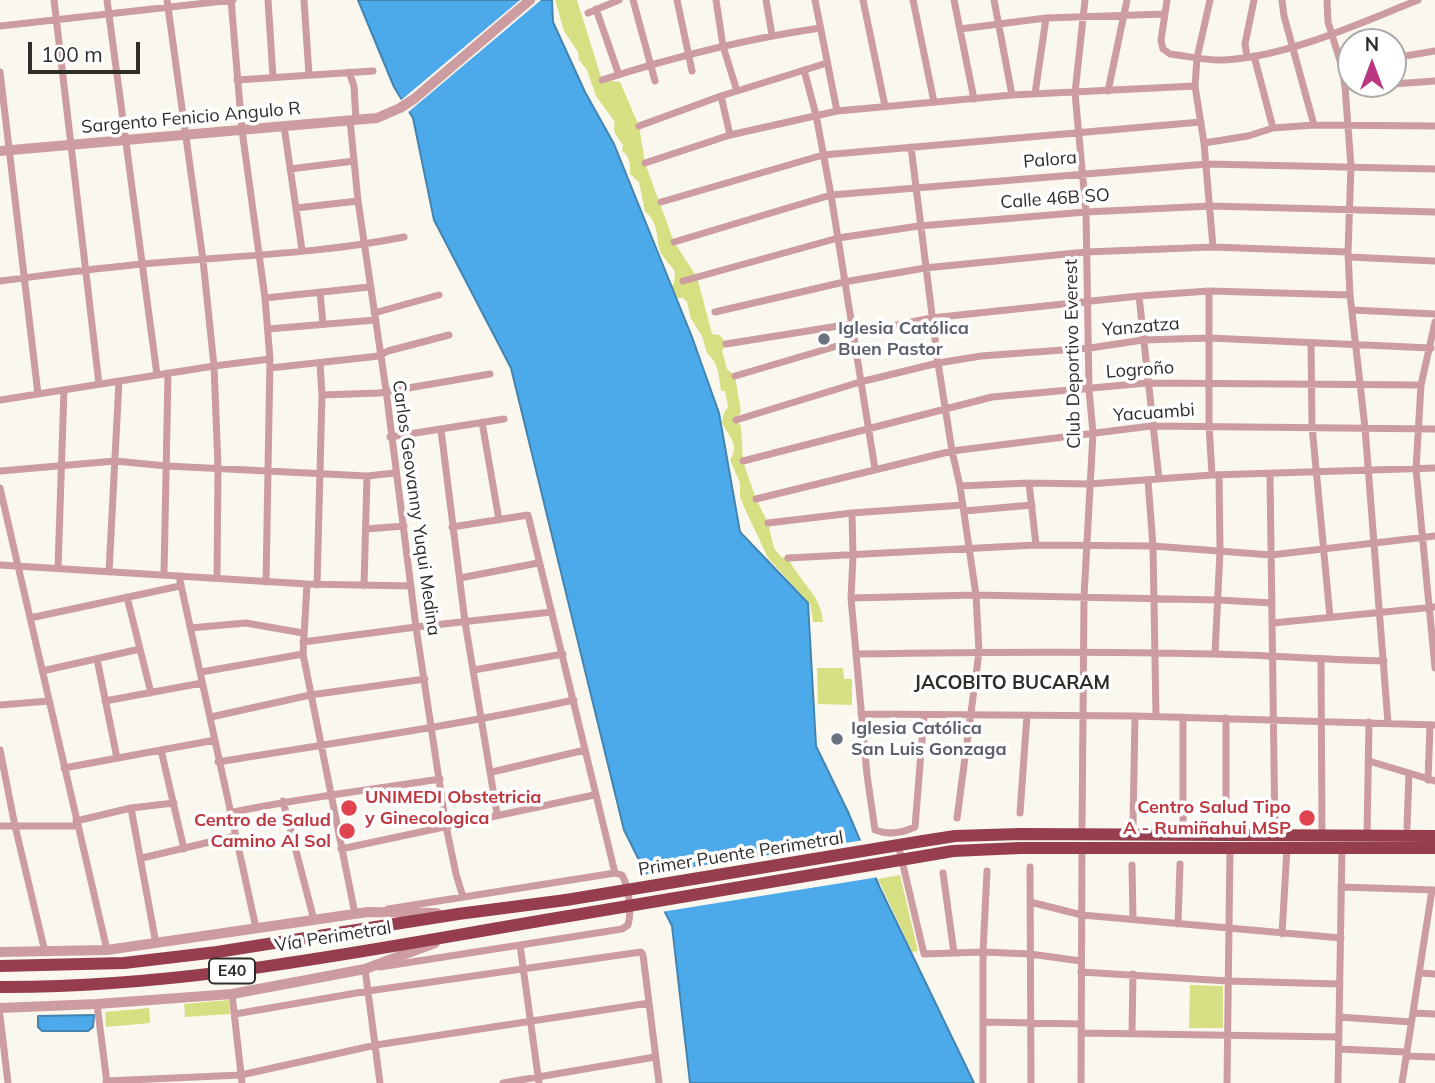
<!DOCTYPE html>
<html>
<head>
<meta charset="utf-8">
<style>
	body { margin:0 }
	#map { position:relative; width:1435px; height:1083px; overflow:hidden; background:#faf7ee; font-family:Mulish,sans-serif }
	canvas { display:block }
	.north { position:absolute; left:1337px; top:28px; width:70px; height:70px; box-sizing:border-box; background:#fff; border:2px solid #ababa9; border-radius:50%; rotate:0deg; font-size:19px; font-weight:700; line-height:28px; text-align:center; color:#2e2d29 }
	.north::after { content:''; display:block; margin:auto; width:24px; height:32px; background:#ba3881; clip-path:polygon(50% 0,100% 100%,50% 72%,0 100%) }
	.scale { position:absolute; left:28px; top:42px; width:112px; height:32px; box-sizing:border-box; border:4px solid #2e2d29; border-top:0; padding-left:9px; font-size:21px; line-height:24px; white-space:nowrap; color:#2e2d29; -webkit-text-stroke:5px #fff; paint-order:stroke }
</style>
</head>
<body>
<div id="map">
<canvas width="1435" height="1083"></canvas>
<div class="north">N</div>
<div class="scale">100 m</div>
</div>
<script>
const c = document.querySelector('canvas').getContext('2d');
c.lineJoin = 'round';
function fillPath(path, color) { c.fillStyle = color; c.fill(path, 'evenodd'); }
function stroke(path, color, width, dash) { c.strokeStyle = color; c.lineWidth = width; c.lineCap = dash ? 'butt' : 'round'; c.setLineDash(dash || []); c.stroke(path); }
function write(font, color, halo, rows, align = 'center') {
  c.font = font + ' Mulish,sans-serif'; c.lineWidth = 7; c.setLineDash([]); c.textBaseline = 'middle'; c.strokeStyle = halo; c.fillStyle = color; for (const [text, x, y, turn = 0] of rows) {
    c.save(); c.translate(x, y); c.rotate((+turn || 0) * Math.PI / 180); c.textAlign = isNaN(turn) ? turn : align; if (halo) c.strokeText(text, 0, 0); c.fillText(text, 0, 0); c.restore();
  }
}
fillPath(new Path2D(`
	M 555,0 L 577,0 L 602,80 L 620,82 L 639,126 L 645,163 L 674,242 L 697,277 L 712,334 L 720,335 L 726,344 L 722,351 L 727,369 L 735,376 L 741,412 L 736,420 L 741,426 L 743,461 L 756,499 L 768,523 L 774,548 L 781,557 L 788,558 C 799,581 822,596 823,622 L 813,622 L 810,604 L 768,558 L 744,507 L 740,497 L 740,483 L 730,460 C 741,445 727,435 722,422 L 724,413 L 728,407 L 725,391 L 721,391 L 718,371 L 714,361 L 707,353 L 702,336 L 691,319 L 687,302 L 683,298 L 673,298 L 669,290 L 674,283 L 675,272 C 671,264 660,256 659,248 C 657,237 657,219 645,212 L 639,182 L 630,174 C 631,165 629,155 622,151 L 623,145 C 617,136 612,133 615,122 L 596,96 L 587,70 L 579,60 L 578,52 L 564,31 Z
	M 817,668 L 843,668 L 844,679 L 852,679 L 852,705 L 818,704 Z
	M 900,875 L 918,951 L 912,952 L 878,879 Z
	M 1190,985 L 1223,986 L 1223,1028 L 1189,1028 Z
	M 229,1000 L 230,1014 L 185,1017 L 184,1004 Z
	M 149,1008 L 150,1023 L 106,1027 L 105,1012 Z`), '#d6e083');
const water = new Path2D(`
	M 358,0 L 552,0 L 553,22 L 585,92 L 614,144 L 692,337 L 719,413 L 740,532 L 808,603 L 816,746 L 848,812 L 880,888 L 974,1083 L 690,1083 L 672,926 L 624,830 L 511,368 L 434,220 L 413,118 L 394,87 Z
	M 94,1015 L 93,1027 L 88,1031 L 42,1031 L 38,1027 L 38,1016 Z`);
fillPath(water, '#4ca9ea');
stroke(water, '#4384b0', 2);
fillPath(new Path2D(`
	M 520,0 L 541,0 L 406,114 L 399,102 Z
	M 864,840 L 879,877 L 661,912 L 643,875 Z`), '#faf7ee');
stroke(new Path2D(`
	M 54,0 L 99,384
	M 107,0 L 157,375
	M 167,0 L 203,260 L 214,366 L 218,467 L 217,578
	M 231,0 L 242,130 L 265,298 L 270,359 L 266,582
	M 268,0 L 273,77
	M 304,0 L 309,75
	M 633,0 L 655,81
	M 677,0 L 692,71
	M 716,0 L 723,46 L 737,91
	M 766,0 L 772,35
	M 815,0 L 837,111
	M 863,0 L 885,106
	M 913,0 L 934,102
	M 954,0 L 974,99
	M 994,0 L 1012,95
	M 1167,0 L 1161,40 L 1163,49 L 1170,54 C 1188,56 1206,61 1224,60 C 1287,57 1360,23 1418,0
	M 1210,0 L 1197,58 L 1195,86 L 1204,143 L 1213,247
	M 1282,0 L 1284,16 L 1314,125
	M 1327,0 L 1328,22 L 1342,67 L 1345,87 L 1351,166 L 1348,252 L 1350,295 L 1365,428 L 1388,723
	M 596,9 L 619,75
	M 588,13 L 619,0
	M 0,26 L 233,0
	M 960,29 L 1046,18 L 1165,14
	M 1254,56 L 1273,128
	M 1247,57 L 1245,44 L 1254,0
	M 1393,58 L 1435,51
	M 804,70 L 816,115 L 831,195 L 875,469
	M 0,72 L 38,394
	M 349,72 L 354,86 L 356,120
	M 237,80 L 373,71
	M 602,80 C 673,57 746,39 820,28
	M 1393,84 L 1435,81
	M 1345,87 L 1386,84
	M 1108,91 L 1127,0
	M 1035,94 L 1046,18
	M 721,96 L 730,135
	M 350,120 L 358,201 L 386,390 L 416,627 L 446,826 L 456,874 L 463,897
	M 284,126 L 302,250
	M 639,126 L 721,96 L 827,63
	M 1204,143 L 1248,136 L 1273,128 L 1314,125 L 1435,126
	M 911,147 L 938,363 L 952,451 L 960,486 L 976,595 L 979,652 L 957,818
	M 645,163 L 730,135 L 837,111 L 1012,95 L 1195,86
	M 290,169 L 354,161
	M 661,202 L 823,155 L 1201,122
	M 296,208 L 358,201
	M 674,242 L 831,195 L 1207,164 L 1435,169
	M 1348,257 L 1435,261
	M 0,281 C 48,275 96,268 144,264 C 230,256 319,254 404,237
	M 683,281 L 838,238 L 919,226 L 1086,212 L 1211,206 L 1435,212
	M 1209,291 L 1209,425 L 1212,475
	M 320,292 L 323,324
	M 1139,296 L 1159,479
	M 265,298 L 369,287
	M 1352,310 L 1435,314
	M 715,312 L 844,282 L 925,268 L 1086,252 L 1213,247 L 1348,252
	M 374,313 L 439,295
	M 1435,322 L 1421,385 L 1416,469 L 1435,668
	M 268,329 L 375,320
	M 853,334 L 931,318 L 1139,296 L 1209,291 L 1350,295
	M 1311,343 L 1312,426 L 1330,617
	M 726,344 L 851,324
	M 270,368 L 379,356 L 388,351 L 449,335
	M 735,376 L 854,341
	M 322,395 L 379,393 L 490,374
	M 0,400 L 214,366 L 270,359
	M 736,420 L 860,382 L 938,363 L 981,356 L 1090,348 L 1143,340 L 1209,338 L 1431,348
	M 482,422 L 499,520
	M 441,430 L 465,622 L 497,814
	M 390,437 L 504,419
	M 743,461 L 992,397 L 1147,383 L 1421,385
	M 0,471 L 115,461 L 167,466 L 367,476 L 395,473
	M 1270,475 L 1275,835
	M 1148,481 L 1153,546 L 1156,716
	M 1029,483 L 1036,545
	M 960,486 L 1029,483 L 1089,484 L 1212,475 L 1435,468
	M 0,488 L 107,950
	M 756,499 L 952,451 L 1151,426 L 1435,429
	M 964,511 L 1032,505
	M 852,513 L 853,556 L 851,598 L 867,775 L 875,830 C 888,835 902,833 915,827 L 924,715
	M 768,523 L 852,513 L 963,505
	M 452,527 L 528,515 L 615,873
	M 366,529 L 404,526
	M 788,558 L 1036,545 L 1153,546 L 1271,555 L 1435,536
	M 0,565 L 307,584 L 411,586
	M 58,568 L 64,390
	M 109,572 L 119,381
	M 164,575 L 168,373
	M 179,576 L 256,928
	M 460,578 L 538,563
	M 307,584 L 303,654 L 355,914
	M 317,585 L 322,395 L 320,363
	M 364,586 L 367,476
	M 127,597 L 151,693
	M 851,598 L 976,595 L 1218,600 L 1272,603
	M 30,618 L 180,586
	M 1273,623 L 1435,607
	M 190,628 L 246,623 L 303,633
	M 303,642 L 416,627 L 552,612
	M 856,654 C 975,652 1094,651 1213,654 C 1270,655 1327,660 1384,661
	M 1215,654 L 1220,551 L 1219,475
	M 97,659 L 117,758
	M 1321,660 L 1322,835
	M 474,670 L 563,654
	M 42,671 L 140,649
	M 201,672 L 303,654
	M 105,701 L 202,683
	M 0,705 L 49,701
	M 861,714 L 1135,716 L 1435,725
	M 211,717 L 310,695 L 425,679
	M 1183,717 L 1183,834
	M 0,750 L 15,826 L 45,952
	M 161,750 L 184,849
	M 1369,761 L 1435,781
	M 218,762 C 337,742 456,726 574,700
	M 64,768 L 215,740
	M 492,772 L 585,750
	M 1428,780 L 1430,725
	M 283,801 L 314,920
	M 131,808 L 156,944
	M 1226,808 L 1226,718
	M 229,813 C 299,798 370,790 440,779
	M 1020,813 L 1027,715
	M 76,821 L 131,808 L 174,803
	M 0,826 L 78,826
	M 1133,826 L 1135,716
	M 1407,827 L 1409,774
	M 1082,833 L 1084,597 L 1093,433 L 1089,390 L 1086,212 L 1075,93 L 1085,0
	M 1367,835 L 1369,722
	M 898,844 L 924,954 L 983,952 L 1030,954 L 1081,961
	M 341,849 L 594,795
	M 142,858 L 235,836
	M 1132,865 L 1133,918
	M 1030,867 L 1031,1083
	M 943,873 L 954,953
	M 1341,887 L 1435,890
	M 1030,902 L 1082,915 L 1341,938
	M 1178,924 L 1180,864
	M 1282,934 L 1287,848
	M 520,945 L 539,1083
	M 380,967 L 622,929 L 628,925 C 632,911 629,887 622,875 L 615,873 L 388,909
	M 369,969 L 365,969 L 380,1083
	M 1081,972 L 1228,981 L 1340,984
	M 1419,973 L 1435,974
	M 232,994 L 242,1083
	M 97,1004 L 107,1083
	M 1413,1013 L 1435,1014
	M 235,1014 L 368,991 L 641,952 L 643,955 L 659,1083
	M 0,1016 L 8,1083
	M 1339,1017 L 1411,1022
	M 985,1022 L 1081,1024
	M 1081,1033 L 1339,1037
	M 1132,1033 L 1133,974
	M 1339,1049 L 1406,1052
	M 1406,1056 L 1435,1057
	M 106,1081 L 241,1075 L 376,1045 L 649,1003
	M 503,1083 L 655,1057
	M 983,1083 L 983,952 L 987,871
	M 1081,1083 L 1082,847
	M 1227,1083 L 1230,848
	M 1338,1083 L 1342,848
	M 1402,1083 L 1432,890`), '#cc9ca1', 7);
stroke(new Path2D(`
	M 0,151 L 377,118 L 400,108 L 414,99 L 530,0
	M 0,952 L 107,950 L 368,912 L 437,913
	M 0,1008 L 97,1004 L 232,994 L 365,969 L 435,943`), '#cc9ca1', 10);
stroke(new Path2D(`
	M 923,841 L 955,836 L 1020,834 L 1435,836
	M 912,858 L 953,851 L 1020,848 L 1435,848
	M 0,966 L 124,963 L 217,952 L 458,914 L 566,900
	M 0,987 C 192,988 381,947 569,916`), '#963e4e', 12);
stroke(new Path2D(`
	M 566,900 L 923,841
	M 569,916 L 912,858`), '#963e4e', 12);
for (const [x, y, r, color] of [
	[824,339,7,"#6b7280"],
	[837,739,7,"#6b7280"],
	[349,808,9,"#e0444e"],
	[1307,818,9,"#e0444e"],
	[347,831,9,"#e0444e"]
]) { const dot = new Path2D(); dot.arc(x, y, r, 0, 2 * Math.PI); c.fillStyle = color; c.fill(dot); stroke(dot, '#fff', 2.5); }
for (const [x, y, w] of [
	[232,971,46]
]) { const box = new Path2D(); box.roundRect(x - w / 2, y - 12.5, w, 25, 5); c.fillStyle = '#fff'; c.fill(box); stroke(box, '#2e2d29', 2); }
write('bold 16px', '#2e2d29', null, [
	["E40",232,971]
]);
write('18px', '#2e2d29', '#fff', [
	["Sargento Fenicio Angulo R",191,118,-5],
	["Palora",1050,160,-5],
	["Calle 46B SO",1055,199,-4],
	["Yanzatza",1141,327,-5],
	["Club Deportivo Everest",1073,354,-91],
	["Logroño",1140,370,-4],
	["Yacuambi",1154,413,-4],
	["Carlos Geovanny Yuqui Medina",416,508,82],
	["Primer Puente Perimetral",741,854,-9],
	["Vía Perimetral",333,937,-9]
]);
write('bold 18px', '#5b616d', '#fff', [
	["Iglesia Católica",838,329],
	["Buen Pastor",838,350],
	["Iglesia Católica",851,729],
	["San Luis Gonzaga",851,750]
], 'left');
write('bold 18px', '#be3a42', '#fff', [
	["UNIMEDI Obstetricia",365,798,"left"],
	["y Ginecologica",365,819,"left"],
	["Centro Salud Tipo",1291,808],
	["A - Rumiñahui MSP",1291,829],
	["Centro de Salud",331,821],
	["Camino Al Sol",331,842]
], 'right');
write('bold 19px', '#302e28', '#fff', [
	["JACOBITO BUCARAM",1012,683]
]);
</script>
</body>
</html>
